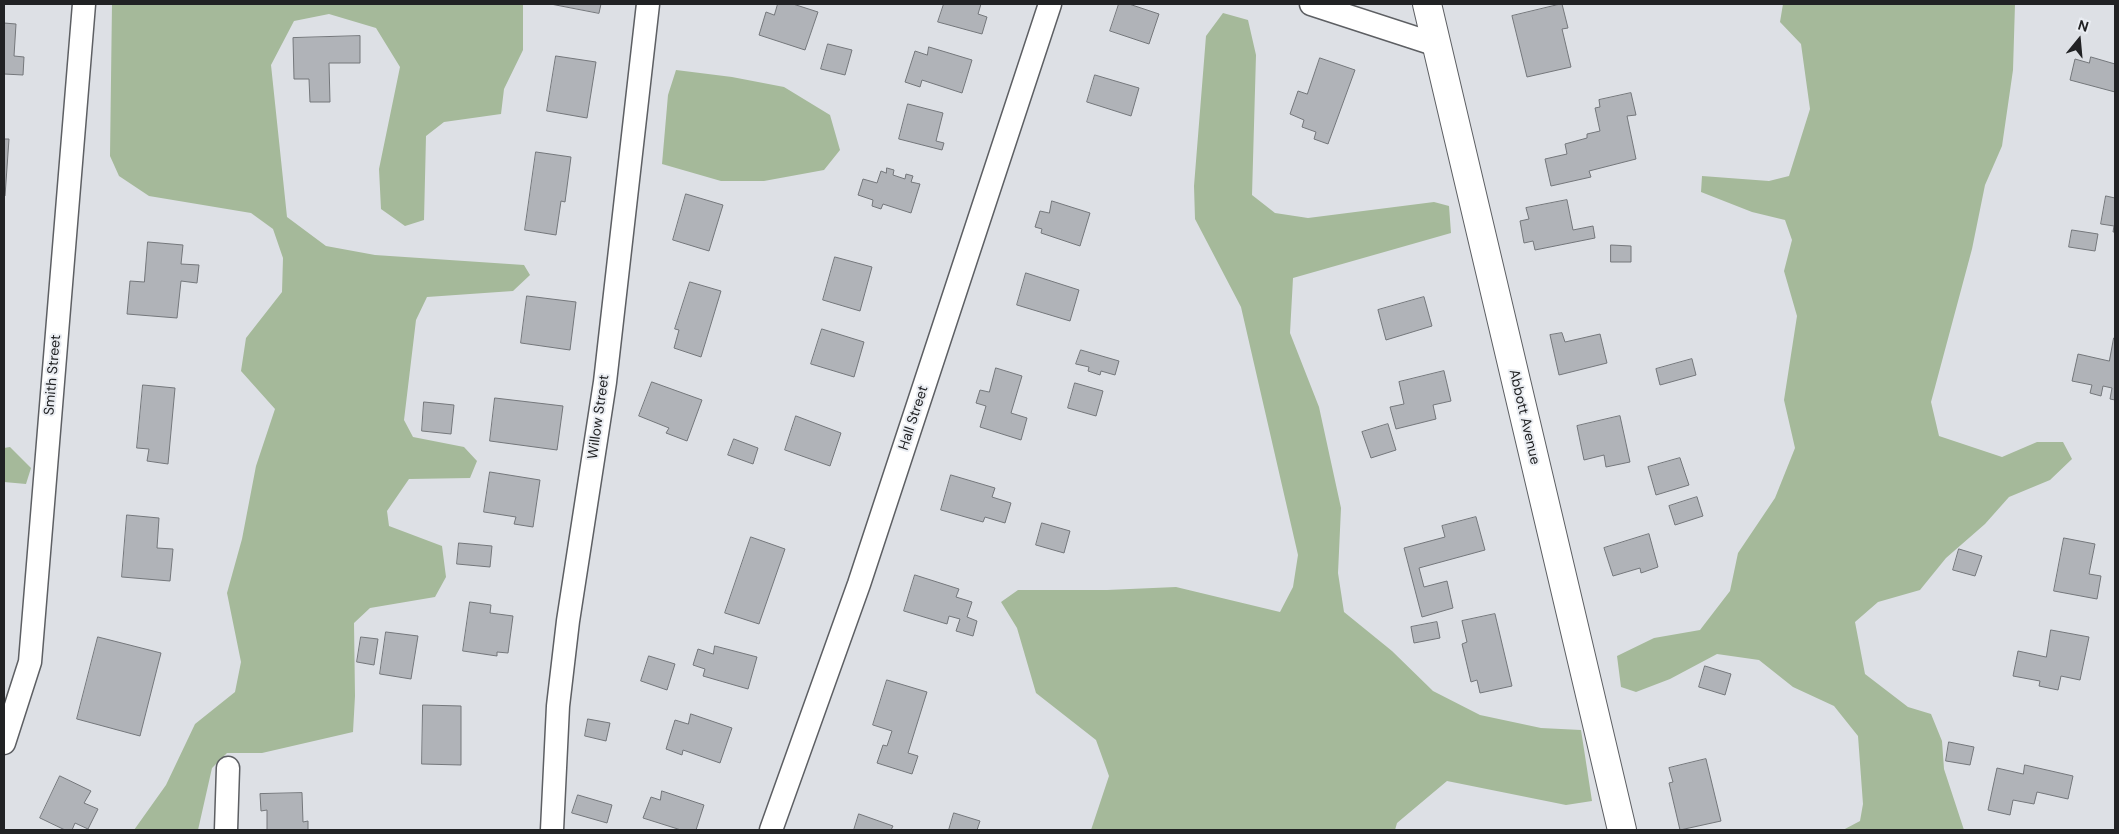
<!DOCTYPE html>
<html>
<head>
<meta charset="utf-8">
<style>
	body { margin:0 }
	#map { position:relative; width:2119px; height:834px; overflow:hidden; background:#dde0e5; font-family:"DM Sans",sans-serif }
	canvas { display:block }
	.frame { position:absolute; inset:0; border:5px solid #212224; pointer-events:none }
	.north { position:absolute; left:2054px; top:15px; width:50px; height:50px; -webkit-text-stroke:4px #eaedf2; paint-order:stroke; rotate:17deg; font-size:14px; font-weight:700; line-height:20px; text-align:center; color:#212224 }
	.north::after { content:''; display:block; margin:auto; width:18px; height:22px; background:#212224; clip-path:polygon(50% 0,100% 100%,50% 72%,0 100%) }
</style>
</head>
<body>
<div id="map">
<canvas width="2119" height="834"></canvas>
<div class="frame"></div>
<div class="north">N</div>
</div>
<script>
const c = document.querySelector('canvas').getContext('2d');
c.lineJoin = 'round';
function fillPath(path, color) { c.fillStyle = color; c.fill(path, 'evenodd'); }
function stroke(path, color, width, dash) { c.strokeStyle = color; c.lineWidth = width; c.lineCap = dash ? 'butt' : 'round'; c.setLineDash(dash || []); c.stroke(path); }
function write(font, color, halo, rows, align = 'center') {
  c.font = font + ' "DM Sans",sans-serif'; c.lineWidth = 4; c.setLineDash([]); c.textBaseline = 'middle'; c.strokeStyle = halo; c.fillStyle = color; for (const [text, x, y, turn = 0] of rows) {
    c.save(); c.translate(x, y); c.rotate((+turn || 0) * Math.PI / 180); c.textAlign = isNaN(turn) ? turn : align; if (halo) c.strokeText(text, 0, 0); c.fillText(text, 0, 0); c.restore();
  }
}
fillPath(new Path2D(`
	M 112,4 L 523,4 L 523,50 L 504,89 L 501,114 L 444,122 L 426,136 L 424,220 L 405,226 L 381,209 L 379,169 L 400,67 L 376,28 L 329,14 L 294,21 L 271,65 L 287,217 L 326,246 L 375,255 L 524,265 L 530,275 L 513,291 L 427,297 L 416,320 L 404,420 L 413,437 L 464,447 L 477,461 L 470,478 L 409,479 L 387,511 L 389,526 L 442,546 L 446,577 L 435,597 L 370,608 L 354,623 L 355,696 L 353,732 L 262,753 L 227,753 L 212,768 L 198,830 L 134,830 L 166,785 L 195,724 L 235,692 L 241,662 L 227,593 L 242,539 L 256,466 L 275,409 L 241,371 L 246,338 L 282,292 L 283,258 L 273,229 L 251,213 L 149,196 L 119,176 L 110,156 Z
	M 1783,4 L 2015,4 L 2013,70 L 2002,146 L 1985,185 L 1972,249 L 1931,402 L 1939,436 L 2002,457 L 2037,442 L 2063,442 L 2072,459 L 2050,480 L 2009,497 L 1985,524 L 1946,558 L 1920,590 L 1878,602 L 1855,622 L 1865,674 L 1908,707 L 1931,714 L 1942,741 L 1944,769 L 1964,830 L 1843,830 L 1860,821 L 1863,804 L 1858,736 L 1834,706 L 1793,687 L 1759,660 L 1717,654 L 1670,679 L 1636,692 L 1621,687 L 1617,656 L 1654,638 L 1700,630 L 1730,591 L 1738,553 L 1775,498 L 1795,448 L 1784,400 L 1797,316 L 1784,271 L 1792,240 L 1785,220 L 1752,212 L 1701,192 L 1702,176 L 1769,181 L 1789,176 L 1810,109 L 1801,44 L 1780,22 Z
	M 1223,13 L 1248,20 L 1256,55 L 1252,195 L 1275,213 L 1308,218 L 1434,202 L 1449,206 L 1451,233 L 1293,278 L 1290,333 L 1319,407 L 1341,508 L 1338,573 L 1344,612 L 1392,651 L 1433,691 L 1480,715 L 1541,728 L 1581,730 L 1592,801 L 1566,805 L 1447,781 L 1397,823 L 1395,830 L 1091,830 L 1109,776 L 1096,740 L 1036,693 L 1017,628 L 1001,602 L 1018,590 L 1107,590 L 1176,587 L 1280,612 L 1293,587 L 1298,555 L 1241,307 L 1195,219 L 1194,186 L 1206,36 Z
	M 676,70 L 732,77 L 784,87 L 830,115 L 840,150 L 824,170 L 764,181 L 721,181 L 662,164 L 668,95 Z
	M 10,447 L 31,468 L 26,484 L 4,482 L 4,448 Z`), '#a5b99a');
const building = new Path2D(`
	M 551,4 L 601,4 L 599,13 Z
	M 778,4 L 793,4 L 818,12 L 805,50 L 759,35 L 766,12 L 774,15 Z
	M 944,4 L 981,4 L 978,14 L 987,17 L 982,34 L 938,22 Z
	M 1119,4 L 1129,4 L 1159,14 L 1149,44 L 1110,31 Z
	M 1562,4 L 1568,28 L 1562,29 L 1571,67 L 1527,77 L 1512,16 Z
	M 4,23 L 16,24 L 14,56 L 24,57 L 23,75 L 4,74 Z
	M 360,36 L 360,63 L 329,63 L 330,102 L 310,102 L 309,79 L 294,79 L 293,38 Z
	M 828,44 L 852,50 L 845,75 L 821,69 Z
	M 929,47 L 972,60 L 962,93 L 922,80 L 920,87 L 905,82 L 915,51 L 927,55 Z
	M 556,56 L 596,62 L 587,118 L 547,111 Z
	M 2091,57 L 2115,64 L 2115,92 L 2070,80 L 2075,59 L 2089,63 Z
	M 1320,58 L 1355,70 L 1328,144 L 1314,139 L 1316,132 L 1302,127 L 1304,120 L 1290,114 L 1298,91 L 1307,94 Z
	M 1095,75 L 1139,88 L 1131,116 L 1087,102 Z
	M 1631,93 L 1636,115 L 1627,116 L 1636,159 L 1589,171 L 1591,177 L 1551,186 L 1545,159 L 1567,154 L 1565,144 L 1587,138 L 1587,134 L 1600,131 L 1595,108 L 1600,107 L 1599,100 Z
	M 908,104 L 943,113 L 936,141 L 944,143 L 942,150 L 899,139 Z
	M 4,139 L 9,139 L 5,196 L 4,196 Z
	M 536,152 L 571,157 L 565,202 L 561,201 L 556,235 L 525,230 Z
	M 887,168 L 894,170 L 893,175 L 905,179 L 906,174 L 913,176 L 911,182 L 920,184 L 911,213 L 883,204 L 881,209 L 872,206 L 873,200 L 858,195 L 863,179 L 877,183 L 881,171 L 886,173 Z
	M 686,194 L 723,205 L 709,251 L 673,240 Z
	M 2106,196 L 2115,198 L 2115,232 L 2113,232 L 2114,226 L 2101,224 Z
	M 1567,200 L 1573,230 L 1593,226 L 1595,238 L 1535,250 L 1533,241 L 1524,243 L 1520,221 L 1529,219 L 1526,208 Z
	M 1052,201 L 1090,213 L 1080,246 L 1041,233 L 1042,229 L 1035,227 L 1040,211 L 1049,213 Z
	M 2072,230 L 2098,234 L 2095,251 L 2069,247 Z
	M 148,242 L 183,245 L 181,264 L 199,265 L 197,283 L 181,281 L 177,318 L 127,314 L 130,281 L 144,282 Z
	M 1611,245 L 1631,246 L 1631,262 L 1611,262 Z
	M 835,257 L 872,267 L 860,311 L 823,300 Z
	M 1026,273 L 1079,290 L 1070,321 L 1017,305 Z
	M 690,282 L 721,291 L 701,357 L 674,348 L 679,330 L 675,329 Z
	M 527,296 L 576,302 L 570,350 L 521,343 Z
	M 1424,297 L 1432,326 L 1386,340 L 1378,310 Z
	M 822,329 L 864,342 L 854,377 L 811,364 Z
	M 1562,333 L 1565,342 L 1600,334 L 1607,363 L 1559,375 L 1550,335 Z
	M 2114,338 L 2115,338 L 2115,400 L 2110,399 L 2112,388 L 2103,386 L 2101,396 L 2090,393 L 2092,385 L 2072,381 L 2078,354 L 2109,361 Z
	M 1081,350 L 1119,361 L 1115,375 L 1101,371 L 1100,375 L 1088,371 L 1089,367 L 1076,364 Z
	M 1692,359 L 1696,375 L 1660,385 L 1656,369 Z
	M 996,368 L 1022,376 L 1011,413 L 1027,418 L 1021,440 L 980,427 L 986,406 L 976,403 L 980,390 L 989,392 Z
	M 1444,371 L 1451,401 L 1433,405 L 1436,419 L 1396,429 L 1390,407 L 1404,404 L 1399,382 Z
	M 652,382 L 702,400 L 687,441 L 666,433 L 669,428 L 639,416 Z
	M 1075,383 L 1103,391 L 1096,416 L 1068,408 Z
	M 143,385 L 175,388 L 168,464 L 147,461 L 149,449 L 137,448 Z
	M 495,398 L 563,406 L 557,450 L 490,441 Z
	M 424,402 L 454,405 L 451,434 L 422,431 Z
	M 796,416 L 841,433 L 830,466 L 785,450 Z
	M 1620,416 L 1630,462 L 1606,467 L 1604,455 L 1584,460 L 1577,426 Z
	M 1388,424 L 1396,450 L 1371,458 L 1362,432 Z
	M 734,439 L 758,448 L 753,464 L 728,455 Z
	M 1680,458 L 1689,485 L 1656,495 L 1648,467 Z
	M 490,472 L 540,480 L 533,527 L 514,524 L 516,517 L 484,512 Z
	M 951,475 L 995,488 L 992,497 L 1011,503 L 1005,523 L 985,517 L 983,522 L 941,510 Z
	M 1697,497 L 1703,516 L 1675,525 L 1669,506 Z
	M 127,515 L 159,518 L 157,548 L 173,549 L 170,581 L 122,577 Z
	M 1476,517 L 1485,550 L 1419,568 L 1424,587 L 1447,581 L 1453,608 L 1422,617 L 1404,548 L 1445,537 L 1442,526 Z
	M 1042,523 L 1070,531 L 1064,553 L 1036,545 Z
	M 1649,534 L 1658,567 L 1641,573 L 1640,568 L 1613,576 L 1604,548 Z
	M 751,537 L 785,549 L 759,624 L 725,613 Z
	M 2064,538 L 2095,544 L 2089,574 L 2101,576 L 2097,599 L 2054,591 Z
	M 459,543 L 492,546 L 490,567 L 457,564 Z
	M 1959,549 L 1982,556 L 1975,576 L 1953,570 Z
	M 915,575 L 959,589 L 956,597 L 972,602 L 967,617 L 977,621 L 973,636 L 956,631 L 960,619 L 949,616 L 947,624 L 904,611 Z
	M 470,602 L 491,605 L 490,613 L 513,616 L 508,653 L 497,652 L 497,656 L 463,651 Z
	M 1495,614 L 1512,686 L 1480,693 L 1477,680 L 1471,682 L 1462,644 L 1467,642 L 1462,621 Z
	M 1437,622 L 1440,638 L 1414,643 L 1411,627 Z
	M 2051,630 L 2089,637 L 2080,680 L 2061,676 L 2058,690 L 2039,686 L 2040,681 L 2013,676 L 2018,651 L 2046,657 Z
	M 386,632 L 418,636 L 411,679 L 380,674 Z
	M 98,637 L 161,653 L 140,736 L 77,719 Z
	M 361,637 L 378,639 L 374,665 L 357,662 Z
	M 715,646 L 757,657 L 748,689 L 703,676 L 705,669 L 693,665 L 698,649 L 713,654 Z
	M 649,656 L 675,664 L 667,690 L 641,681 Z
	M 1705,666 L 1731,674 L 1725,695 L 1699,687 Z
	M 887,680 L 927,692 L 908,753 L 918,756 L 912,774 L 877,763 L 883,745 L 887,746 L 892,731 L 873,725 Z
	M 423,705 L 461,706 L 461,765 L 422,764 Z
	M 691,714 L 732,728 L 720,763 L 683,750 L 682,755 L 666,749 L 675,720 L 688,724 Z
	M 588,719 L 610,723 L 606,741 L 585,736 Z
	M 1949,742 L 1974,747 L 1970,765 L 1946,761 Z
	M 1706,759 L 1721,821 L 1680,830 L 1669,783 L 1673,782 L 1669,768 Z
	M 2025,765 L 2073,776 L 2068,799 L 2037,792 L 2034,804 L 2013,800 L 2010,815 L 1988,810 L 1997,768 L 2023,774 Z
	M 60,776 L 91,791 L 84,803 L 98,809 L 88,829 L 75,823 L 72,830 L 65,830 L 40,818 Z
	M 662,791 L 704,805 L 696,830 L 681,830 L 643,818 L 651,797 L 660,800 Z
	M 302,793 L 303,822 L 308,821 L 308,830 L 267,830 L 267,810 L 261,811 L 260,794 Z
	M 578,795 L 612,805 L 607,823 L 572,813 Z
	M 954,813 L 980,821 L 977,830 L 949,830 Z
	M 859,814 L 893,826 L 891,830 L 854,830 Z`);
fillPath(building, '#b0b3b8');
stroke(building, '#74777b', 1);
const street = new Path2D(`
	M 1311,4 L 1437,45
	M 4,743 L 30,662 L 84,4
	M 226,830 L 228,768
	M 552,830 L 558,706 L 568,621 L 605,382 L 648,4
	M 771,830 L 859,584 L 1050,4`);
const secondary = new Path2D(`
	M 1427,4 L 1622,830`);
stroke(street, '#5d5f63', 25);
stroke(secondary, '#5d5f63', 30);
stroke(street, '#fff', 22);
stroke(secondary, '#fff', 28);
write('14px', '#212224', '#eaedf2', [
	["Smith Street",53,375,-85],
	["Willow Street",599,417,-82],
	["Abbott Avenue",1524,417,77],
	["Hall Street",914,418,-72]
]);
</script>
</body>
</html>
